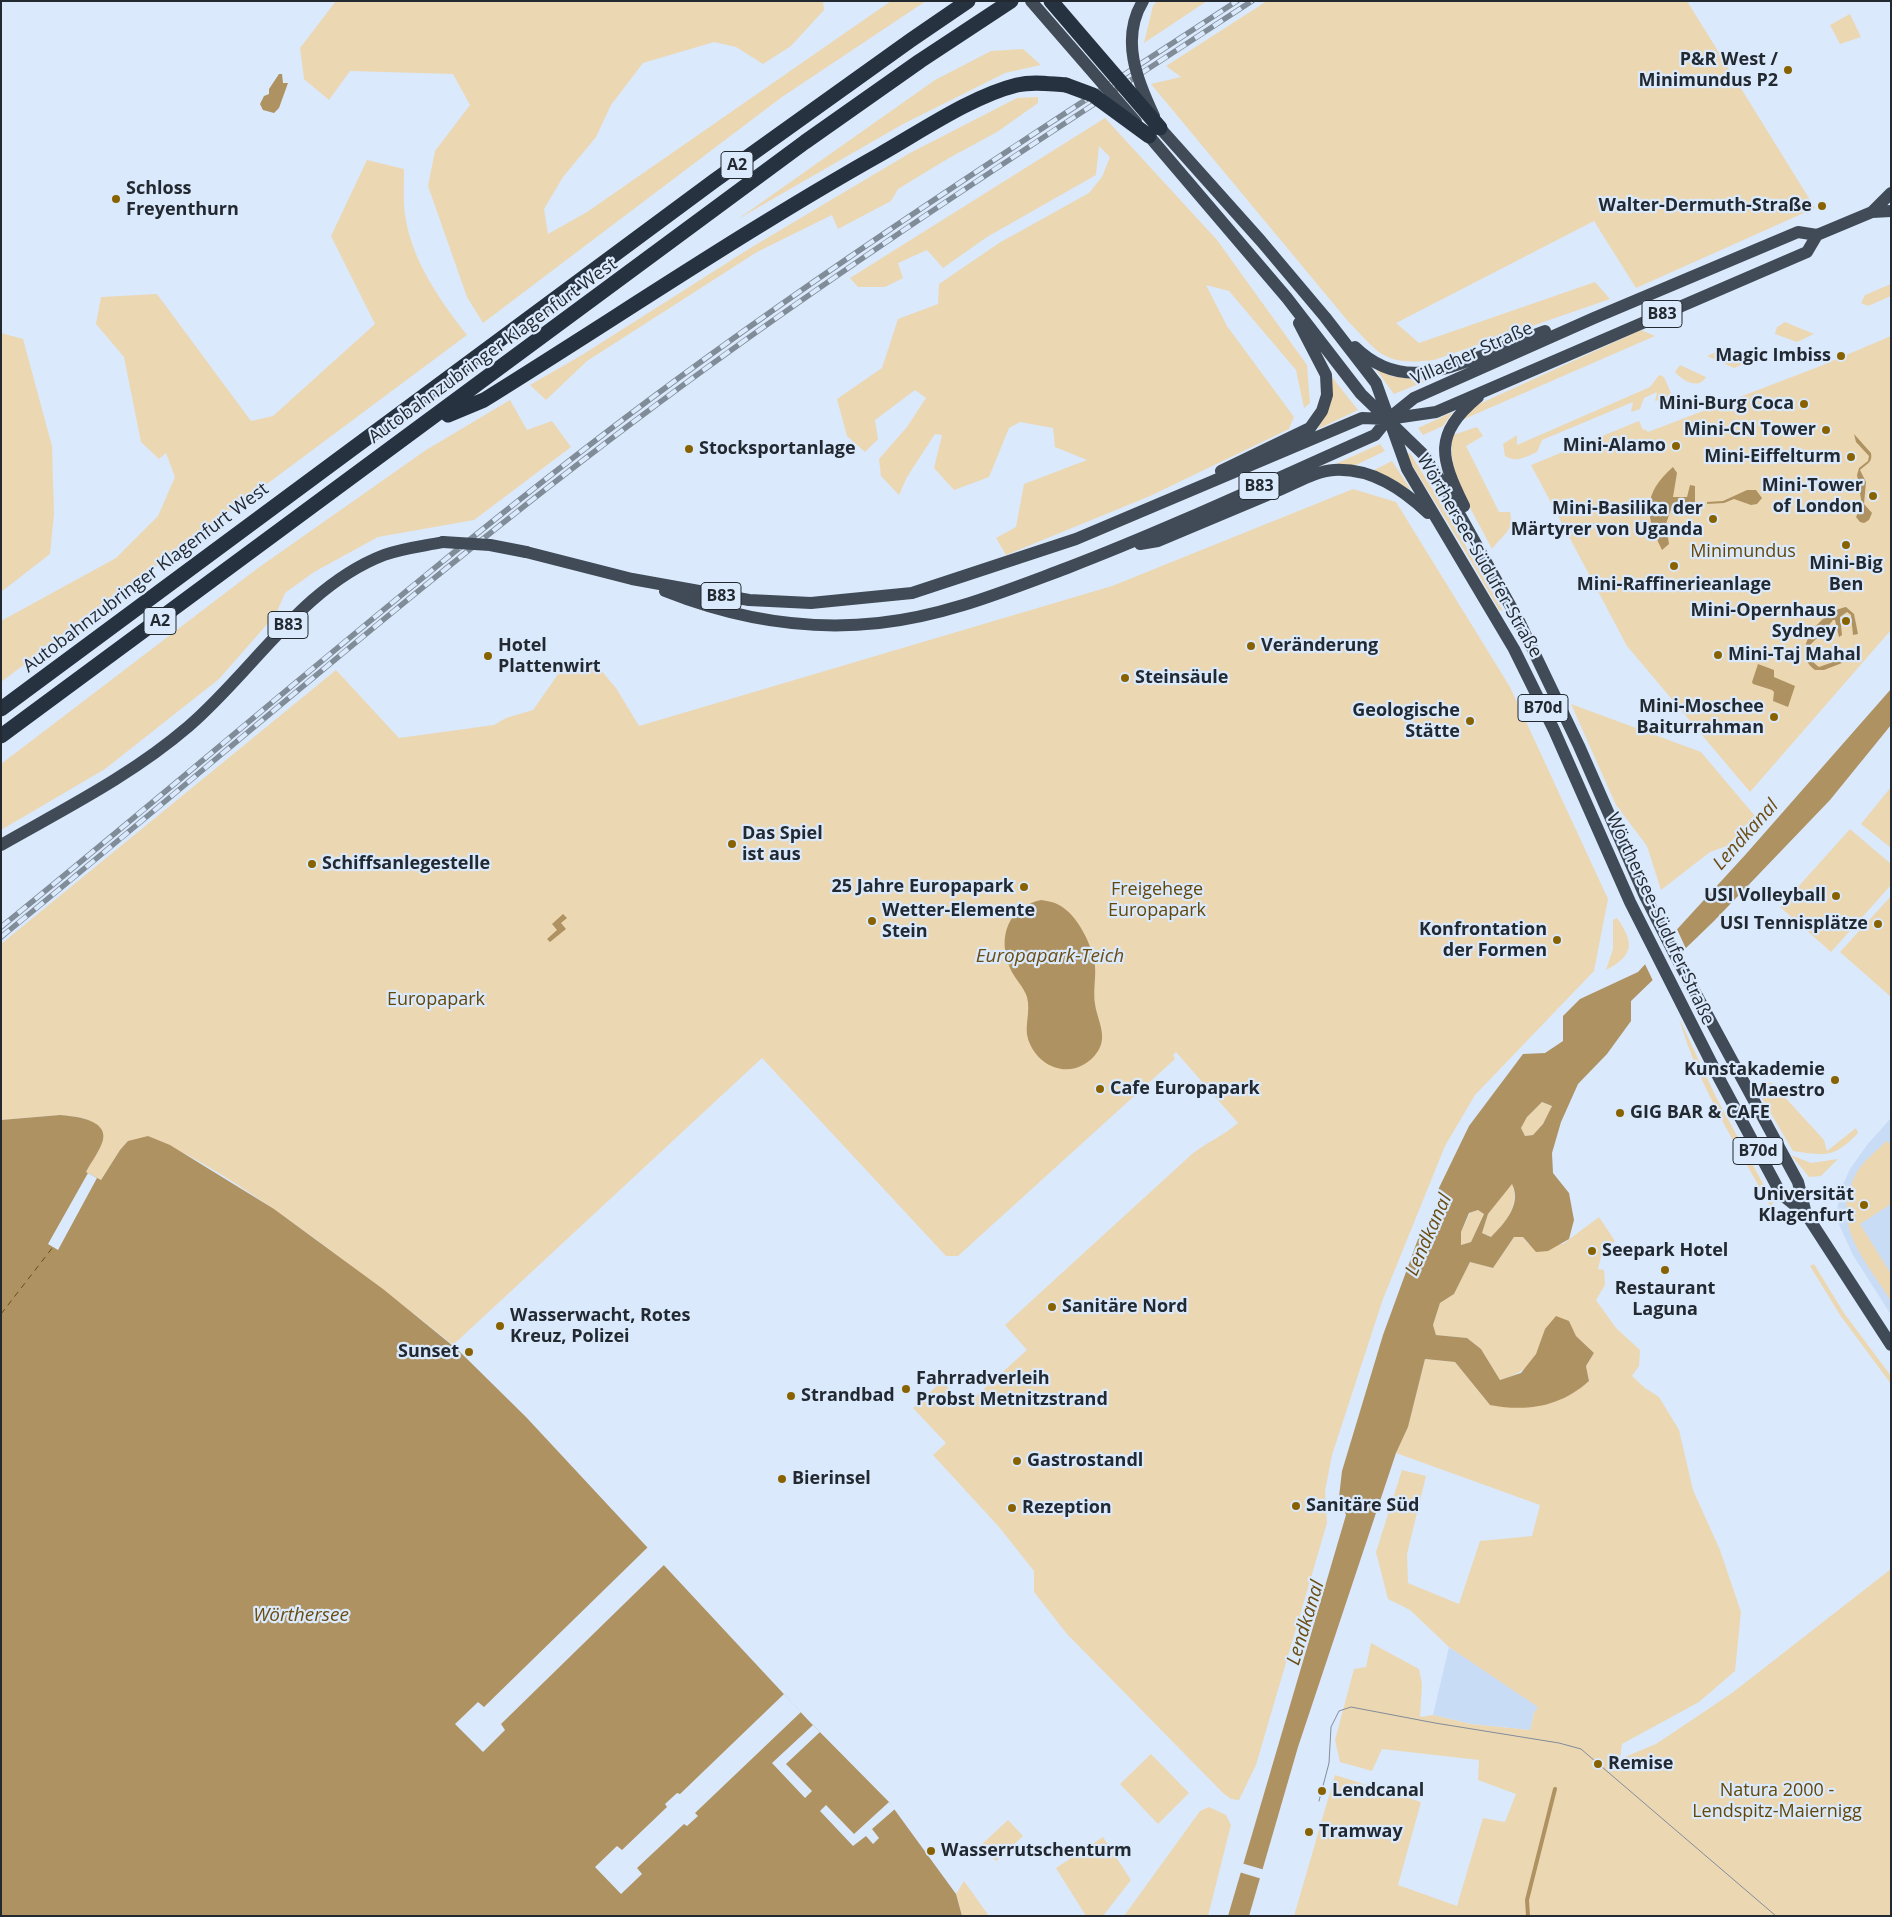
<!DOCTYPE html>
<html>
<head>
<meta charset="utf-8">
<style>
	body { margin:0 }
	#map { position:relative; width:1892px; height:1917px; overflow:hidden; background:#dae9fc; font-family:"Open Sans",sans-serif }
	canvas { display:block }
	.frame { position:absolute; inset:0; border:2px solid #232930; pointer-events:none }
</style>
</head>
<body>
<div id="map">
<canvas width="1892" height="1917"></canvas>
<div class="frame"></div>
</div>
<script>
const c = document.querySelector('canvas').getContext('2d');
c.lineJoin = 'round';
function fillPath(path, color) { c.fillStyle = color; c.fill(path, 'evenodd'); }
function stroke(path, color, width, dash) { c.strokeStyle = color; c.lineWidth = width; c.lineCap = dash ? 'butt' : 'round'; c.setLineDash(dash || []); c.stroke(path); }
function write(font, color, halo, rows, align = 'center') {
  c.font = font + ' "Open Sans",sans-serif'; c.lineWidth = 4.5; c.setLineDash([]); c.textBaseline = 'middle'; c.strokeStyle = halo; c.fillStyle = color; for (const [text, x, y, turn = 0] of rows) {
    c.save(); c.translate(x, y); c.rotate((+turn || 0) * Math.PI / 180); c.textAlign = isNaN(turn) ? turn : align; if (halo) c.strokeText(text, 0, 0); c.fillText(text, 0, 0); c.restore();
  }
}
fillPath(new Path2D(`
	M 1891,1118 L 1891,1315 L 1853,1255 L 1836,1218 L 1840,1191 L 1850,1169 L 1867,1145 Z
	M 1449,1647 L 1539,1707 L 1534,1713 L 1530,1730 L 1471,1724 L 1433,1715 Z`), '#c9dcf5');
fillPath(new Path2D(`
	M 336,1 L 823,1 L 824,10 L 791,46 L 763,64 L 736,47 L 714,42 L 643,63 L 611,105 L 596,137 L 563,177 L 544,209 L 548,234 L 587,212 L 891,1 L 926,1 L 782,97 L 483,323 L 467,297 L 428,186 L 435,151 L 470,105 L 453,74 L 350,71 L 329,100 L 304,79 L 300,48 Z
	M 1157,1 L 1207,1 L 1144,43 L 1153,6 Z
	M 1267,1 L 1687,1 L 1815,208 L 1636,288 L 1594,221 L 1396,323 L 1419,343 L 1595,282 L 1610,299 L 1434,360 C 1383,366 1380,354 1347,320 L 1151,84 L 1181,77 L 1166,66 Z
	M 1850,14 L 1861,37 L 1840,44 L 1830,25 Z
	M 1023,49 L 1041,65 L 1005,73 L 903,124 L 738,219 L 935,80 L 991,51 Z
	M 1038,97 L 1038,103 L 997,132 L 949,158 L 898,189 L 891,201 L 838,229 L 832,215 L 757,252 L 587,361 L 546,400 L 530,385 L 582,355 L 752,247 L 910,153 L 1017,98 Z
	M 1105,118 L 1217,240 L 1307,365 L 1310,403 L 1304,408 L 1296,370 L 1229,291 L 1206,285 L 1227,326 L 1294,417 L 1289,429 L 1150,496 L 1006,555 L 996,538 L 1016,527 L 1024,484 L 1087,460 L 1055,447 L 1053,428 L 1020,422 L 1009,428 L 989,477 L 954,490 L 934,468 L 942,435 L 935,434 L 907,477 L 899,495 L 881,476 L 879,459 L 907,427 L 926,398 L 915,390 L 875,420 L 878,439 L 865,452 L 847,436 L 837,399 L 882,368 L 898,319 L 938,304 L 939,284 L 999,243 L 1089,193 L 1102,177 L 1110,157 L 1099,146 L 1096,175 L 987,237 L 943,268 L 927,250 L 898,263 L 903,278 L 885,287 L 858,287 L 850,278 Z
	M 367,160 L 404,169 C 404,184 403,200 405,215 C 412,261 439,299 467,335 L 1,682 L 1,621 L 116,558 L 158,516 L 175,477 L 166,453 L 159,459 L 141,442 L 124,357 L 96,324 L 101,297 L 157,294 L 251,421 L 273,416 L 375,324 L 331,236 Z
	M 1891,284 L 1891,296 L 1868,306 L 1861,303 L 1865,295 Z
	M 1785,322 L 1814,334 L 1797,342 L 1775,334 L 1777,327 Z
	M 1641,330 L 1655,336 L 1462,420 L 1477,405 Z
	M 1,333 L 23,339 L 52,446 L 54,514 L 50,554 L 1,592 Z
	M 1891,336 L 1891,630 L 1750,792 L 1627,646 L 1531,465 L 1639,421 L 1643,430 L 1645,429 L 1648,432 L 1818,367 Z
	M 1724,348 L 1751,361 L 1734,368 L 1707,356 Z
	M 1680,365 L 1706,377 C 1699,390 1683,381 1675,372 Z
	M 1375,368 L 1391,376 L 1426,381 L 1394,394 Z
	M 1328,372 L 1358,410 L 1318,429 L 1328,408 Z
	M 1659,375 L 1664,377 L 1671,393 L 1669,397 L 1655,401 L 1657,392 L 1644,398 L 1640,409 L 1631,412 L 1633,402 L 1542,440 L 1537,452 C 1526,457 1516,463 1505,456 L 1503,444 L 1517,435 L 1517,445 L 1650,387 Z
	M 510,400 L 527,430 L 552,421 L 571,447 L 474,520 L 378,537 L 314,572 L 285,593 L 276,614 L 219,679 L 105,769 L 1,830 L 1,764 L 258,568 L 426,450 Z
	M 1453,412 L 1443,426 L 1423,435 L 1418,428 Z
	M 1477,427 L 1483,436 L 1466,446 L 1499,512 L 1510,512 C 1515,531 1502,535 1492,549 C 1476,516 1444,471 1453,435 Z
	M 1380,444 L 1385,451 L 1354,466 L 1331,466 Z
	M 1410,453 L 1437,496 L 1503,611 L 1499,610 L 1465,551 L 1406,455 Z
	M 1392,461 L 1411,490 L 1374,470 Z
	M 1353,489 L 1396,502 L 1510,687 L 1608,899 L 1594,971 L 1475,1095 L 1445,1146 L 1383,1299 L 1332,1455 L 1325,1491 L 1327,1523 L 1256,1765 L 1239,1800 L 1231,1799 L 1223,1793 L 1067,1634 L 1034,1592 L 1034,1571 L 999,1527 L 933,1455 L 946,1443 L 913,1408 L 942,1381 L 965,1406 L 1027,1350 L 1005,1325 L 1192,1154 C 1207,1142 1223,1136 1238,1123 L 1176,1052 L 1173,1055 L 1175,1059 L 958,1256 L 946,1256 L 762,1058 L 453,1345 C 407,1308 361,1273 314,1238 C 262,1200 208,1162 148,1136 L 120,1150 L 101,1180 L 86,1172 L 103,1140 L 100,1127 L 84,1118 L 60,1115 L 1,1120 L 1,944 L 336,670 L 399,738 L 494,725 L 506,718 L 533,710 L 561,670 L 593,661 L 616,688 L 639,726 L 1112,586 Z
	M 1571,704 L 1701,752 L 1755,816 L 1727,846 L 1710,852 L 1661,890 L 1647,846 L 1616,805 Z
	M 1891,787 L 1891,848 L 1861,824 Z
	M 1850,829 L 1891,864 L 1891,885 L 1831,952 L 1780,907 Z
	M 1891,896 L 1891,997 L 1840,952 Z
	M 1617,918 C 1634,942 1635,955 1606,970 L 1613,949 L 1613,920 Z
	M 1679,1018 L 1716,1097 L 1773,1202 L 1771,1207 C 1737,1147 1698,1085 1679,1018 Z
	M 1771,1082 L 1824,1140 L 1827,1151 L 1856,1128 L 1858,1133 C 1834,1158 1826,1156 1793,1151 L 1757,1090 Z
	M 1542,1102 L 1552,1106 L 1543,1124 L 1533,1135 L 1525,1136 L 1521,1128 L 1527,1117 Z
	M 1886,1141 L 1891,1144 L 1891,1204 L 1860,1224 L 1891,1274 L 1891,1301 C 1865,1259 1828,1223 1857,1172 C 1863,1161 1877,1151 1886,1141 Z
	M 1791,1155 L 1811,1163 L 1838,1159 L 1821,1176 L 1809,1177 Z
	M 1512,1183 C 1520,1205 1506,1222 1492,1237 L 1482,1233 L 1488,1214 Z
	M 1478,1210 L 1484,1213 L 1471,1242 L 1460,1245 L 1461,1232 L 1470,1213 Z
	M 1599,1217 L 1615,1241 L 1611,1246 L 1607,1244 L 1602,1252 L 1598,1269 L 1604,1270 L 1605,1285 L 1596,1300 L 1616,1328 L 1640,1350 L 1639,1366 L 1632,1376 L 1645,1388 L 1659,1397 L 1679,1430 L 1693,1490 L 1720,1550 L 1741,1612 L 1735,1671 L 1699,1702 L 1622,1744 L 1620,1759 L 1656,1744 L 1732,1693 L 1891,1569 L 1891,1916 L 1294,1916 L 1335,1775 L 1421,1802 L 1398,1885 L 1457,1906 L 1483,1818 L 1505,1822 L 1516,1794 L 1478,1780 L 1479,1760 L 1382,1749 L 1372,1771 L 1340,1762 L 1335,1740 L 1354,1669 L 1366,1667 L 1371,1643 L 1419,1669 L 1422,1684 L 1420,1717 L 1433,1715 L 1471,1724 L 1530,1730 L 1534,1713 L 1538,1707 L 1449,1647 L 1410,1610 L 1388,1599 L 1376,1552 L 1402,1470 L 1426,1476 L 1407,1554 L 1408,1583 L 1459,1604 L 1480,1541 L 1532,1536 L 1540,1505 L 1396,1453 L 1408,1427 L 1425,1359 L 1455,1362 L 1490,1405 C 1523,1402 1563,1405 1589,1381 L 1586,1366 L 1594,1353 L 1576,1336 L 1569,1321 L 1545,1329 C 1535,1360 1532,1370 1500,1380 L 1481,1349 L 1467,1338 L 1436,1335 L 1433,1325 L 1440,1303 L 1454,1294 L 1470,1262 L 1493,1268 L 1514,1237 L 1523,1237 L 1528,1244 L 1563,1244 Z
	M 1814,1264 L 1844,1313 L 1891,1376 L 1891,1384 L 1840,1315 L 1810,1266 Z
	M 1151,1754 L 1189,1793 L 1158,1824 L 1120,1784 Z
	M 1209,1807 L 1226,1815 L 1231,1825 L 1208,1916 L 1124,1916 L 1200,1811 Z
	M 1008,1820 L 1023,1836 L 996,1861 L 981,1845 Z
	M 1103,1837 L 1131,1880 L 1103,1916 L 1086,1916 L 1056,1868 Z
	M 964,1881 L 989,1916 L 962,1916 L 956,1894 Z`), '#ecd7b3');
fillPath(new Path2D(`
	M 279,74 L 282,74 L 283,83 L 288,83 L 279,108 L 274,113 L 263,110 L 260,104 L 264,96 L 269,94 L 269,89 Z
	M 1854,434 L 1871,453 C 1873,463 1866,464 1860,470 L 1866,482 L 1864,504 L 1872,513 L 1869,520 L 1864,523 L 1860,522 L 1856,517 L 1862,505 L 1857,475 L 1859,468 L 1868,461 L 1869,456 L 1856,442 Z
	M 1673,467 L 1677,473 L 1673,497 L 1687,497 L 1690,485 L 1695,486 L 1695,502 L 1673,503 L 1666,524 L 1669,544 L 1662,550 C 1645,515 1642,494 1673,467 Z
	M 1747,490 L 1756,490 L 1762,498 L 1757,504 L 1751,505 L 1734,499 L 1724,503 L 1707,504 L 1707,502 L 1723,501 Z
	M 1846,607 L 1854,614 L 1858,634 L 1853,635 L 1851,615 L 1847,612 L 1840,617 L 1842,635 L 1839,637 L 1835,620 L 1833,620 L 1826,629 L 1830,633 L 1826,637 L 1822,633 L 1810,645 C 1808,654 1811,662 1819,667 L 1839,660 L 1842,663 L 1824,670 L 1815,670 C 1788,650 1822,611 1846,607 Z
	M 1758,664 L 1774,670 L 1774,677 L 1795,686 L 1788,707 L 1773,701 L 1774,692 L 1772,690 L 1753,684 L 1752,682 Z
	M 1891,689 L 1891,725 L 1830,800 L 1714,921 L 1631,1001 L 1631,1021 L 1607,1054 L 1578,1084 L 1561,1122 L 1552,1153 L 1553,1173 L 1569,1193 L 1574,1220 L 1569,1239 L 1548,1251 L 1536,1252 L 1523,1237 L 1514,1237 L 1493,1268 L 1470,1262 L 1454,1294 L 1440,1303 L 1433,1325 L 1436,1335 L 1467,1338 L 1481,1349 L 1500,1380 L 1521,1373 L 1536,1354 L 1545,1329 L 1556,1316 L 1569,1321 L 1576,1336 L 1594,1353 L 1586,1366 L 1589,1381 C 1560,1407 1527,1412 1490,1405 L 1455,1362 L 1425,1359 L 1408,1427 L 1396,1453 L 1298,1747 L 1249,1916 L 1228,1916 L 1346,1515 L 1339,1497 L 1342,1471 L 1383,1335 L 1418,1239 L 1435,1230 L 1445,1205 L 1437,1192 L 1469,1126 L 1523,1054 L 1545,1053 L 1563,1041 L 1563,1016 L 1580,999 L 1638,972 L 1746,854 ZM 1542,1102 L 1552,1106 L 1543,1124 L 1533,1135 L 1525,1136 L 1521,1128 L 1527,1117 ZM 1512,1184 C 1522,1204 1505,1223 1491,1237 L 1482,1233 L 1488,1214 ZM 1478,1210 L 1484,1214 L 1471,1242 L 1461,1245 L 1461,1232 L 1469,1213 Z
	M 1041,900 C 1047,901 1054,902 1059,905 C 1077,914 1093,946 1095,966 C 1096,978 1093,991 1095,1004 C 1097,1019 1108,1036 1098,1051 C 1078,1081 1039,1072 1028,1039 C 1024,1026 1031,1012 1027,997 C 1024,987 1014,978 1010,968 C 997,937 1008,907 1041,900 Z
	M 563,914 L 567,918 L 561,923 L 566,929 L 550,942 L 547,939 L 557,930 L 552,924 Z
	M 60,1115 C 73,1116 108,1119 103,1140 C 100,1151 91,1162 86,1172 L 101,1180 L 120,1150 L 128,1141 L 148,1136 L 170,1145 L 274,1209 L 383,1289 L 458,1350 L 526,1417 L 808,1720 L 889,1802 L 956,1894 L 962,1916 L 1,1916 L 1,1120 Z`), '#af9261');
fillPath(new Path2D(`
	M 1676,927 L 1687,951 L 1654,983 L 1644,962 Z
	M 88,1173 L 97,1178 L 58,1250 L 48,1244 Z
	M 648,1547 L 665,1564 L 501,1724 L 505,1730 L 483,1752 L 455,1724 L 478,1702 L 484,1707 Z
	M 784,1694 L 801,1712 L 695,1813 L 698,1816 L 687,1826 L 684,1824 L 637,1868 L 642,1874 L 621,1894 L 595,1867 L 617,1846 L 622,1850 L 667,1807 L 665,1804 L 677,1793 L 680,1794 Z
	M 813,1725 L 820,1732 L 786,1764 L 812,1791 L 805,1798 L 772,1763 Z
	M 889,1802 L 895,1809 L 872,1829 L 879,1838 L 873,1844 L 866,1836 L 853,1846 L 820,1811 L 826,1805 L 854,1834 Z
	M 1241,1863 L 1265,1870 L 1262,1879 L 1239,1872 Z`), '#dae9fc');
stroke(new Path2D(`
	M 1528,1916 L 1527,1900 L 1555,1789`), '#af9261', 4);
stroke(new Path2D(`
	M 1,1314 L 53,1247`), '#6b4d11', 1, [6, 5]);
stroke(new Path2D(`
	M 1160,128 L 1261,241 L 1325,317 L 1376,383 L 1407,469 L 1514,649 L 1554,730 L 1630,902 L 1720,1080 L 1781,1194 L 1806,1214 L 1891,1345
	M 1149,136 L 1287,298 L 1361,394 L 1423,454 L 1442,483 L 1520,623 L 1579,746 L 1645,896 L 1676,957 L 1798,1182 L 1806,1214
	M 1872,212 L 1891,193
	M 1355,347 C 1396,387 1438,373 1484,355 C 1504,346 1525,339 1545,331
	M 1221,471 L 1310,428 L 1322,411 L 1327,395 L 1326,375 L 1299,323
	M 1464,506 C 1440,457 1433,435 1478,397
	M 1140,544 L 1158,541 C 1197,525 1237,508 1277,491 C 1295,484 1315,471 1334,470 C 1372,468 1402,489 1428,513
	M 526,552 L 632,579 L 749,600 L 811,603 L 912,593 L 1076,539 L 1362,418 L 1388,419 L 1436,412 L 1807,252 L 1817,235
	M 665,591 C 733,618 806,631 879,623 C 945,616 1005,591 1067,568 C 1171,528 1273,480 1375,435 L 1388,419 L 1414,398 L 1594,318 L 1798,232 L 1817,235 L 1872,212 L 1891,211
	M 1,845 C 66,808 132,775 189,726 C 253,671 303,586 384,555 C 403,548 424,546 443,542`), '#404b57', 12);
stroke(new Path2D(`
	M 448,415 L 484,400 C 616,318 744,231 879,155 C 920,132 972,96 1017,85 C 1034,81 1049,84 1066,85
	M 1,709 L 714,181 L 911,40 L 968,1
	M 1,736 L 805,142 L 920,61 L 1011,1`), '#273241', 15);
stroke(new Path2D(`
	M 1319,1801 L 1329,1763 L 1331,1727 L 1339,1711 L 1351,1707 L 1435,1723 L 1559,1743 L 1581,1749 L 1776,1916`), '#818c99', 1);
const rail = new Path2D(`
	M 1,927 C 208,759 409,582 621,421 C 819,271 1029,137 1237,1
	M 1,937 C 210,767 413,588 628,426 C 829,274 1041,139 1252,1`);
stroke(rail, '#818c99', 5.5);
stroke(rail, '#dae9fc', 4, [11]);
stroke(new Path2D(`
	M 1031,1 L 1136,122
	M 1143,1 C 1120,39 1137,80 1154,116
	M 443,542 L 490,545 L 526,552`), '#404b57', 12);
stroke(new Path2D(`
	M 1051,1 L 1160,128
	M 1066,85 L 1093,95 L 1149,136`), '#273241', 15);
for (const [x, y, r, color] of [
	[1788,70,5,"#896200"],
	[116,199,5,"#896200"],
	[1822,206,5,"#896200"],
	[1841,356,5,"#896200"],
	[1804,404,5,"#896200"],
	[1826,430,5,"#896200"],
	[1676,446,5,"#896200"],
	[689,449,5,"#896200"],
	[1851,457,5,"#896200"],
	[1873,496,5,"#896200"],
	[1713,519,5,"#896200"],
	[1846,545,5,"#896200"],
	[1674,566,5,"#896200"],
	[1846,621,5,"#896200"],
	[1251,646,5,"#896200"],
	[1718,655,5,"#896200"],
	[488,656,5,"#896200"],
	[1125,678,5,"#896200"],
	[1774,717,5,"#896200"],
	[1470,721,5,"#896200"],
	[732,844,5,"#896200"],
	[312,864,5,"#896200"],
	[1024,887,5,"#896200"],
	[1836,896,5,"#896200"],
	[872,921,5,"#896200"],
	[1878,924,5,"#896200"],
	[1557,940,5,"#896200"],
	[1835,1080,5,"#896200"],
	[1100,1089,5,"#896200"],
	[1620,1113,5,"#896200"],
	[1864,1205,5,"#896200"],
	[1592,1251,5,"#896200"],
	[1665,1270,5,"#896200"],
	[1052,1307,5,"#896200"],
	[500,1326,5,"#896200"],
	[469,1352,5,"#896200"],
	[906,1389,5,"#896200"],
	[791,1396,5,"#896200"],
	[1017,1461,5,"#896200"],
	[782,1479,5,"#896200"],
	[1296,1506,5,"#896200"],
	[1012,1508,5,"#896200"],
	[1598,1764,5,"#896200"],
	[1322,1791,5,"#896200"],
	[1309,1832,5,"#896200"],
	[931,1851,5,"#896200"]
]) { const dot = new Path2D(); dot.arc(x, y, r, 0, 2 * Math.PI); c.fillStyle = color; c.fill(dot); stroke(dot, '#dae9fc', 2); }
for (const [x, y, w] of [
	[737,165,32],
	[1662,314,40],
	[1259,486,40],
	[721,596,40],
	[160,621,32],
	[288,625,40],
	[1543,708,50],
	[1758,1151,50]
]) { const box = new Path2D(); box.roundRect(x - w / 2, y - 13.5, w, 27, 4); c.fillStyle = '#dae9fc'; c.fill(box); stroke(box, '#232930', 1); }
write('bold 16px', '#232930', null, [
	["A2",737,165],
	["B83",1662,314],
	["B83",1259,486],
	["B83",721,596],
	["A2",160,621],
	["B83",288,625],
	["B70d",1543,708],
	["B70d",1758,1151]
]);
write('bold 18px', '#232930', '#dae9fc', [
	["P&R West /",1778,60,"right"],
	["Minimundus P2",1778,81,"right"],
	["Schloss",126,189],
	["Freyenthurn",126,210],
	["Walter-Dermuth-Straße",1812,206,"right"],
	["Magic Imbiss",1831,356,"right"],
	["Mini-Burg Coca",1794,404,"right"],
	["Mini-CN Tower",1816,430,"right"],
	["Mini-Alamo",1666,446,"right"],
	["Stocksportanlage",699,449],
	["Mini-Eiffelturm",1841,457,"right"],
	["Mini-Tower",1863,486,"right"],
	["of London",1863,507,"right"],
	["Mini-Basilika der",1703,509,"right"],
	["Märtyrer von Uganda",1703,530,"right"],
	["Mini-Big",1846,564,"center"],
	["Ben",1846,585,"center"],
	["Mini-Raffinerieanlage",1674,585,"center"],
	["Mini-Opernhaus",1836,611,"right"],
	["Sydney",1836,632,"right"],
	["Hotel",498,646],
	["Plattenwirt",498,667],
	["Veränderung",1261,646],
	["Mini-Taj Mahal",1728,655],
	["Steinsäule",1135,678],
	["Mini-Moschee",1764,707,"right"],
	["Baiturrahman",1764,728,"right"],
	["Geologische",1460,711,"right"],
	["Stätte",1460,732,"right"],
	["Das Spiel",742,834],
	["ist aus",742,855],
	["Schiffsanlegestelle",322,864],
	["25 Jahre Europapark",1014,887,"right"],
	["USI Volleyball",1826,896,"right"],
	["Wetter-Elemente",882,911],
	["Stein",882,932],
	["USI Tennisplätze",1868,924,"right"],
	["Konfrontation",1547,930,"right"],
	["der Formen",1547,951,"right"],
	["Kunstakademie",1825,1070,"right"],
	["Maestro",1825,1091,"right"],
	["Cafe Europapark",1110,1089],
	["GIG BAR & CAFE",1630,1113],
	["Universität",1854,1195,"right"],
	["Klagenfurt",1854,1216,"right"],
	["Seepark Hotel",1602,1251],
	["Restaurant",1665,1289,"center"],
	["Laguna",1665,1310,"center"],
	["Sanitäre Nord",1062,1307],
	["Wasserwacht, Rotes",510,1316],
	["Kreuz, Polizei",510,1337],
	["Sunset",459,1352,"right"],
	["Fahrradverleih",916,1379],
	["Probst Metnitzstrand",916,1400],
	["Strandbad",801,1396],
	["Gastrostandl",1027,1461],
	["Bierinsel",792,1479],
	["Sanitäre Süd",1306,1506],
	["Rezeption",1022,1508],
	["Remise",1608,1764],
	["Lendcanal",1332,1791],
	["Tramway",1319,1832],
	["Wasserrutschenturm",941,1851]
], 'left');
write('18px', '#232930', '#dae9fc', [
	["Autobahnzubringer Klagenfurt West",493,351,-36],
	["Villacher Straße",1472,354,-24],
	["Wörthersee-Südufer-Straße",1479,556,60],
	["Autobahnzubringer Klagenfurt West",146,578,-37],
	["Wörthersee-Südufer-Straße",1660,919,65]
]);
write('18px', '#644707', '#dae9fc', [
	["Minimundus",1743,552],
	["Freigehege",1157,890],
	["Europapark",1157,911],
	["Europapark",436,1000],
	["Natura 2000 -",1777,1791],
	["Lendspitz-Maiernigg",1777,1812]
]);
write('italic 19px', '#6b4d11', '#dae9fc', [
	["Lendkanal",1746,835,-48],
	["Europapark-Teich",1050,957],
	["Lendkanal",1429,1235,-66],
	["Wörthersee",301,1616],
	["Lendkanal",1306,1623,-73]
]);
</script>
</body>
</html>
